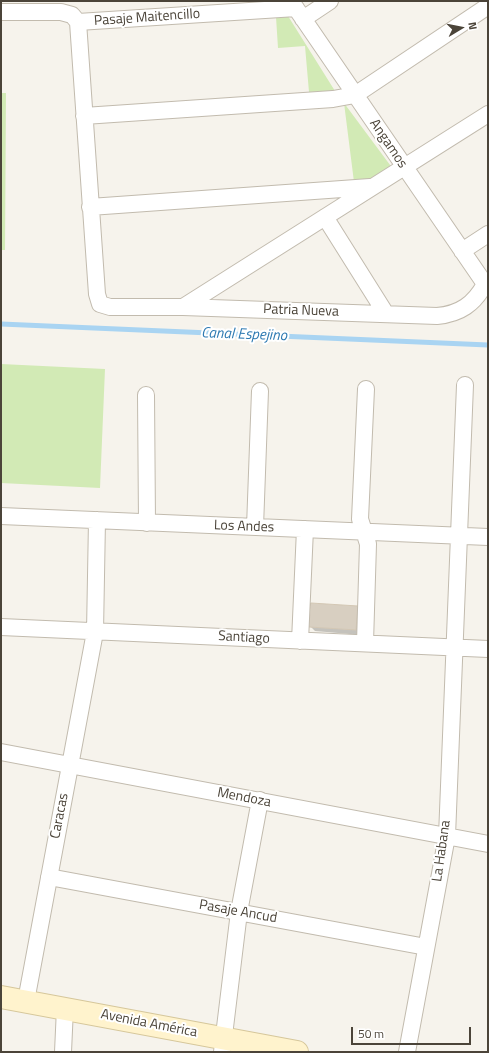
<!DOCTYPE html>
<html>
<head>
<meta charset="utf-8">
<style>
	body { margin:0 }
	#map { position:relative; width:489px; height:1053px; overflow:hidden; background:#f6f3ec; font-family:"Titillium Web",sans-serif }
	canvas { display:block }
	.frame { position:absolute; inset:0; border:2px solid #4b4439; pointer-events:none }
	.north { position:absolute; left:441px; top:8px; width:40px; height:40px; -webkit-text-stroke:3px #fff; paint-order:stroke; rotate:80deg; font-size:11px; font-weight:700; line-height:16px; text-align:center; color:#4b4439 }
	.north::after { content:''; display:block; margin:auto; width:14px; height:18px; background:#4b4439; clip-path:polygon(50% 0,100% 100%,50% 72%,0 100%) }
	.scale { position:absolute; left:351px; top:1027px; width:120px; height:18px; box-sizing:border-box; border:2px solid #4b4439; border-top:0; padding-left:5px; font-size:12px; line-height:14px; white-space:nowrap; color:#4b4439; -webkit-text-stroke:3px #fff; paint-order:stroke }
</style>
</head>
<body>
<div id="map">
<canvas width="489" height="1053"></canvas>
<div class="frame"></div>
<div class="north">N</div>
<div class="scale">50 m</div>
</div>
<script>
const c = document.querySelector('canvas').getContext('2d');
c.lineJoin = 'round';
function fillPath(path, color) { c.fillStyle = color; c.fill(path, 'evenodd'); }
function stroke(path, color, width, dash) { c.strokeStyle = color; c.lineWidth = width; c.lineCap = dash ? 'butt' : 'round'; c.setLineDash(dash || []); c.stroke(path); }
function write(font, color, halo, rows, align = 'center') {
  c.font = font + ' "Titillium Web",sans-serif'; c.lineWidth = 4; c.setLineDash([]); c.textBaseline = 'middle'; c.strokeStyle = halo; c.fillStyle = color; for (const [text, x, y, turn = 0] of rows) {
    c.save(); c.translate(x, y); c.rotate((+turn || 0) * Math.PI / 180); c.textAlign = isNaN(turn) ? turn : align; if (halo) c.strokeText(text, 0, 0); c.fillText(text, 0, 0); c.restore();
  }
}
fillPath(new Path2D(`
	M 288,16 L 335,91 L 309,92 L 305,46 L 278,48 L 276,17 Z
	M 1,93 L 6,93 L 5,250 L 1,250 Z
	M 344,103 L 393,169 L 374,181 L 354,182 Z
	M 1,364 L 105,369 L 100,488 L 1,483 Z`), '#d2eab5');
fillPath(new Path2D(`
	M 357,607 L 362,612 L 361,635 L 315,631 L 310,626 Z`), '#0003');
stroke(new Path2D(`
	M 1,324 L 488,345`), '#a9d4f2', 5);
const building = new Path2D(`
	M 311,603 L 358,606 L 356,630 L 309,627 Z`);
fillPath(building, '#d8cfc1');
stroke(building, '#d3c7b4', 1);
const minor = new Path2D(`
	M 291,1 L 485,284
	M 1,12 L 61,12 L 72,15 L 78,22
	M 303,19 L 330,1
	M 78,22 L 97,294 L 100,304 L 110,307 L 183,307 L 437,316 C 460,314 474,304 485,284
	M 78,22 L 296,8
	M 84,116 L 333,99 L 355,95 L 488,6
	M 90,207 L 370,187
	M 325,217 L 386,314
	M 462,251 L 488,234
	M 183,307 L 488,114
	M 146,395 L 147,523
	M 1,516 L 488,537
	M 255,527 L 260,391
	M 1,627 L 488,649
	M 300,641 L 305,529
	M 365,643 L 368,544 L 360,519 L 366,389
	M 1,752 L 488,844
	M 49,877 L 426,947
	M 26,1001 L 95,632 L 97,520
	M 63,1052 L 65,1008
	M 222,1052 L 239,912 L 260,800
	M 407,1052 L 447,836 L 465,385`);
const secondary = new Path2D(`
	M 1,997 L 297,1052`);
stroke(minor, '#c2bbae', 18);
stroke(secondary, '#d6c79b', 24);
stroke(minor, '#fff', 16);
stroke(secondary, '#fff3cd', 22);
write('14px', '#4b4439', '#fff', [
	["Pasaje Maitencillo",147,18,-4],
	["Angamos",388,144,56],
	["Patria Nueva",301,311,2],
	["Los Andes",244,527,2],
	["Santiago",244,638,3],
	["Mendoza",244,798,11],
	["Caracas",60,816,-79],
	["La Habana",442,851,-82],
	["Pasaje Ancud",238,912,10],
	["Avenida América",149,1024,11]
]);
write('italic 15px', '#2e7ab2', '#fff', [
	["Canal Espejino",244,335,2]
]);
</script>
</body>
</html>
